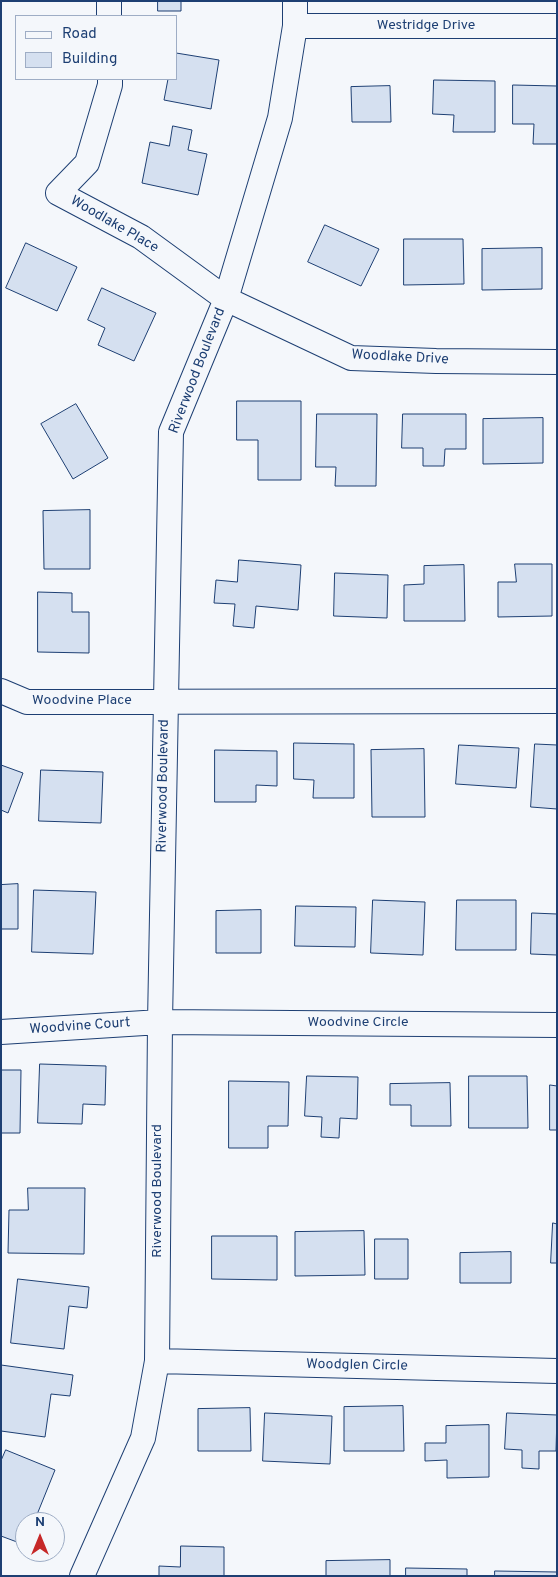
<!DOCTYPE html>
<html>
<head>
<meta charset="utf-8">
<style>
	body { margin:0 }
	#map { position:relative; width:558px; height:1577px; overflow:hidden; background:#f4f7fb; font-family:Overpass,sans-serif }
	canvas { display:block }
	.frame { position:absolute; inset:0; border:2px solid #1d3f73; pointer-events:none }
	.legend { position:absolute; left:15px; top:15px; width:162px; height:65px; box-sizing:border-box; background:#f4f7fb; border:1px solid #9eadc5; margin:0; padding:6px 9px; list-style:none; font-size:15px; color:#1d3f73 }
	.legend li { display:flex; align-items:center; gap:10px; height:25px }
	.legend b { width:25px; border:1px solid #9eadc5 }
	.north { position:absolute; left:15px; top:1512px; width:50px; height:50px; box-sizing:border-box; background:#f4f7fb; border:1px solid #9eadc5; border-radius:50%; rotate:0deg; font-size:14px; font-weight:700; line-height:20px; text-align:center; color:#1d3f73 }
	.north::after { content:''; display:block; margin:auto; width:18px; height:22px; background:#c62828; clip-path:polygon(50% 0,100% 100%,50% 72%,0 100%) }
</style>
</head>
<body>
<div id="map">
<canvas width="558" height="1577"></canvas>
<div class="frame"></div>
<ul class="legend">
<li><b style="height:6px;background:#f4f7fb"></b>Road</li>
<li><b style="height:14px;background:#d5e0f0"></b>Building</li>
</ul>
<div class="north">N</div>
</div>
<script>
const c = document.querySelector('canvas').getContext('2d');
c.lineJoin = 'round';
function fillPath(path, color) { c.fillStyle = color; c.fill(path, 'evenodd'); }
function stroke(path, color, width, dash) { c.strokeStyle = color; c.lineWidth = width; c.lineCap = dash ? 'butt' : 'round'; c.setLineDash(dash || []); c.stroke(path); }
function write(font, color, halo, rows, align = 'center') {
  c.font = font + ' Overpass,sans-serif'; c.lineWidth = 4; c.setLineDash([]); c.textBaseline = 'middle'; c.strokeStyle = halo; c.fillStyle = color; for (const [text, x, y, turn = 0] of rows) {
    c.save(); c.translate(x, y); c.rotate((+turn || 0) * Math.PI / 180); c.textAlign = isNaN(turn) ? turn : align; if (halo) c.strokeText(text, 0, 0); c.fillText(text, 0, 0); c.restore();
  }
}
const building = new Path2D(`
	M 158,1 L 181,1 L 181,11 L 158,11 Z
	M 176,53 L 219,60 L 211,109 L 164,100 L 168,79 L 176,79 Z
	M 434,80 L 495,81 L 495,132 L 453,132 L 454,115 L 433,114 Z
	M 513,85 L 557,86 L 557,144 L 533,144 L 534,124 L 513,124 Z
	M 390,86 L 391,122 L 352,122 L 351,87 Z
	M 173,126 L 192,130 L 188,150 L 207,154 L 198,195 L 142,183 L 150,142 L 169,146 Z
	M 325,225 L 379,249 L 361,286 L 308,262 Z
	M 404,239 L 463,239 L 464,284 L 404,285 Z
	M 26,243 L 77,267 L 57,311 L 6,288 Z
	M 542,248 L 542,289 L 482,290 L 482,249 Z
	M 102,288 L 156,313 L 134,361 L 98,345 L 105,328 L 88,320 Z
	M 237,401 L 301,401 L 301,480 L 258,480 L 258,440 L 237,440 Z
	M 76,404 L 108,458 L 73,479 L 41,424 Z
	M 317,414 L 377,414 L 376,486 L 335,486 L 336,467 L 316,467 Z
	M 403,414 L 466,414 L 466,449 L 445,449 L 444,466 L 423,466 L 423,448 L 402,448 Z
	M 543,418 L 543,463 L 483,464 L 483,419 Z
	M 90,510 L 90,569 L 44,569 L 43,511 Z
	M 239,560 L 301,565 L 298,610 L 256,606 L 254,628 L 233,626 L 235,604 L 214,603 L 216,580 L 237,582 Z
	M 515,564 L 552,564 L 552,616 L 498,617 L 498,582 L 516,582 Z
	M 464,565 L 465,621 L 404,621 L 404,585 L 424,584 L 424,566 Z
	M 335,573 L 388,575 L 387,618 L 334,616 Z
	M 38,592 L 72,593 L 72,612 L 89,612 L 89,653 L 38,652 Z
	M 294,743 L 354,744 L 354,798 L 313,798 L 314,780 L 294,779 Z
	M 535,744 L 557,745 L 557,809 L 531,807 Z
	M 459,745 L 519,748 L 516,788 L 456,784 Z
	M 424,749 L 425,817 L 372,817 L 371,750 Z
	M 215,750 L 277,751 L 277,786 L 256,785 L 256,802 L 215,802 Z
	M 1,765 L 23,773 L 8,813 L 1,810 Z
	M 41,770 L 103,772 L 101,823 L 39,821 Z
	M 18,884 L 18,929 L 1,929 L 1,885 Z
	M 34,890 L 96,892 L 93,954 L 32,952 Z
	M 373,900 L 425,902 L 423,955 L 371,953 Z
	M 457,900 L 516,900 L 516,950 L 456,950 Z
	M 296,906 L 356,907 L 355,947 L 295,946 Z
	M 261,910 L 261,953 L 216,953 L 216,911 Z
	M 532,913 L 557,914 L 557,955 L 531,954 Z
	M 40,1064 L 106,1066 L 105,1105 L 83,1104 L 82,1124 L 38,1123 Z
	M 1,1070 L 21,1070 L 20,1133 L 1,1133 Z
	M 307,1076 L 358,1077 L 357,1119 L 340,1118 L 339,1138 L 321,1137 L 322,1117 L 305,1116 Z
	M 469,1076 L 527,1076 L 528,1128 L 469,1128 Z
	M 229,1081 L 289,1082 L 288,1126 L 268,1126 L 268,1148 L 229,1148 Z
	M 450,1083 L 451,1126 L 411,1126 L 411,1105 L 390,1105 L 390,1084 Z
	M 550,1085 L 557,1086 L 557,1130 L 550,1130 Z
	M 28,1188 L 85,1188 L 84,1254 L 8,1253 L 9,1210 L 28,1210 Z
	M 553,1223 L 557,1224 L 557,1263 L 551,1263 Z
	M 364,1231 L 365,1275 L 295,1276 L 295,1232 Z
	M 212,1236 L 277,1236 L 277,1280 L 212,1279 Z
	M 375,1239 L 408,1239 L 408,1279 L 375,1279 Z
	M 511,1252 L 511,1283 L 460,1283 L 460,1253 Z
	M 18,1279 L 89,1287 L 87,1308 L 69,1306 L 64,1349 L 11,1343 Z
	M 1,1365 L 73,1375 L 70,1396 L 51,1394 L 45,1437 L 1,1431 Z
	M 403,1406 L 404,1451 L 344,1451 L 344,1407 Z
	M 250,1408 L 251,1451 L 198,1451 L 198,1409 Z
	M 265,1413 L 332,1416 L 330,1464 L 263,1461 Z
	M 507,1413 L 557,1415 L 556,1451 L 539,1451 L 539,1469 L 522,1468 L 522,1450 L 505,1449 Z
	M 489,1425 L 489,1477 L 447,1478 L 447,1460 L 425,1461 L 425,1443 L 446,1443 L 446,1426 Z
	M 6,1450 L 55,1470 L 34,1522 L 25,1522 L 25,1545 L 1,1536 L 1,1461 Z
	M 181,1546 L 224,1547 L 224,1576 L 159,1576 L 159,1566 L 180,1567 Z
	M 390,1560 L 390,1576 L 326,1576 L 326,1561 Z
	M 406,1568 L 467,1569 L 467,1576 L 406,1576 Z
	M 495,1571 L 557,1572 L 557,1576 L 495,1576 Z`);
fillPath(building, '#d5e0f0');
stroke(building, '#1d3f73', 1);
const minor = new Path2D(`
	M 109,1 L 109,16
	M 295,26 L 557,26
	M 110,79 L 110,85 L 87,163 L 58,193 L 141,237 L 226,299 L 351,358 L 436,361 L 557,362
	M 1,691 L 27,702 L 557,701
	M 1,1032 L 160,1022 L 557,1025
	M 157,1361 L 557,1371
	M 82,1576 L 143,1438 L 157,1361 L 160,1022 L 171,432 L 226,299 L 280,118 L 295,26 L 295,1`);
stroke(minor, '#1d3f73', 26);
stroke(minor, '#f4f7fb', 24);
write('14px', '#1d3f73', '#f4f7fb', [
	["Westridge Drive",426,26],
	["Woodlake Place",114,225,30],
	["Woodlake Drive",400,358,3],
	["Riverwood Boulevard",198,371,-69],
	["Woodvine Place",82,701],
	["Riverwood Boulevard",164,786,-89],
	["Woodvine Circle",358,1023],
	["Woodvine Court",80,1027,-4],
	["Riverwood Boulevard",158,1191,-90],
	["Woodglen Circle",357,1366,1]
]);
</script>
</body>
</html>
